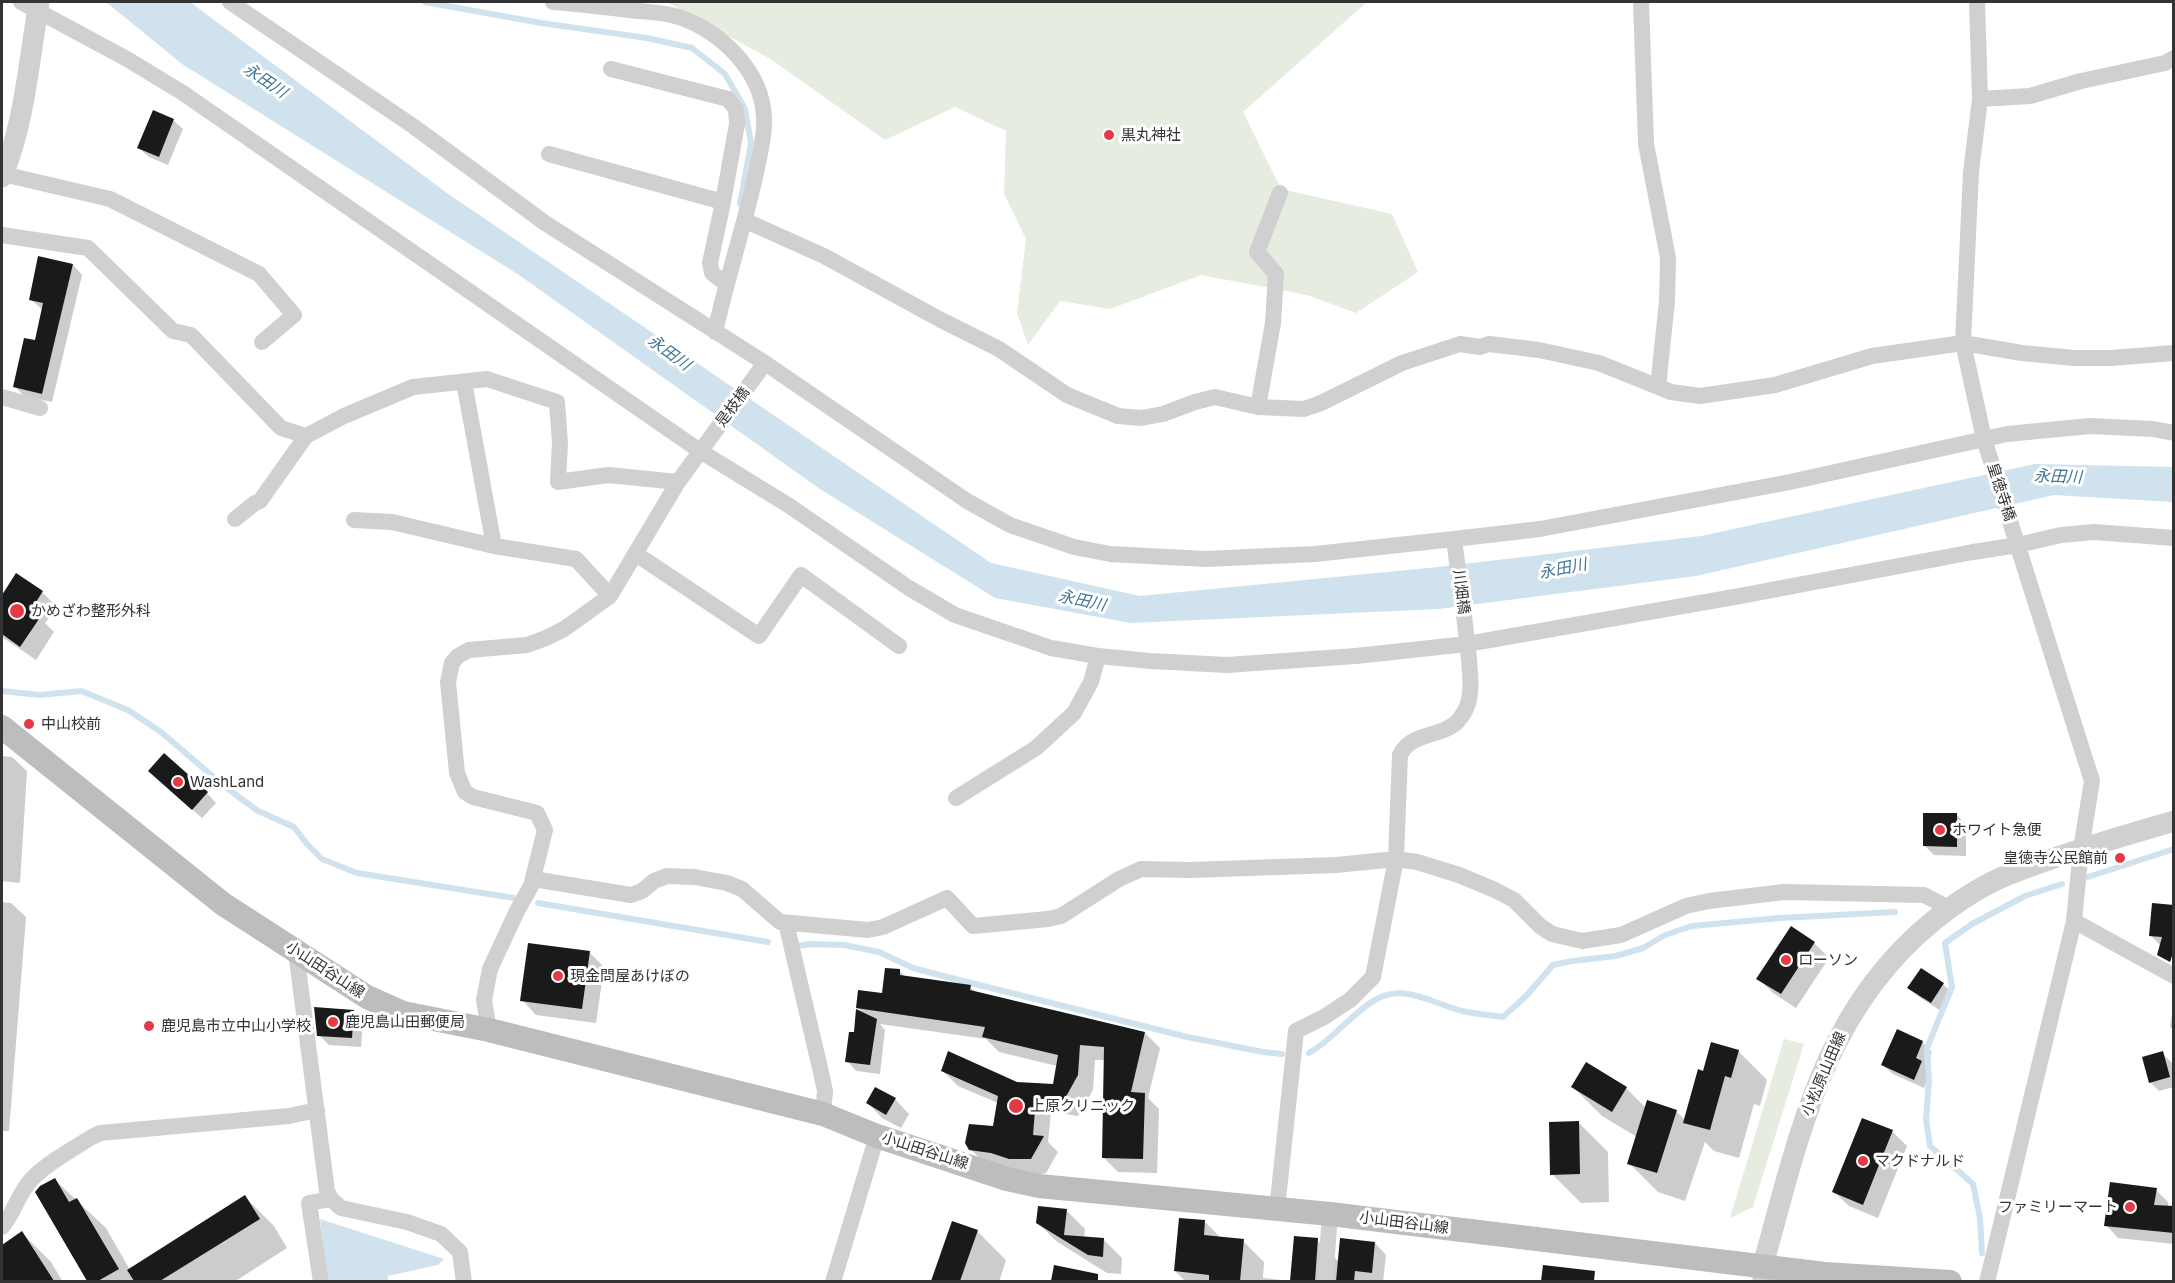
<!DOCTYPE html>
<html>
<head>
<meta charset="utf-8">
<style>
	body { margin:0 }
	#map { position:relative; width:2175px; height:1283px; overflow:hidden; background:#fff; font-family:Inter,sans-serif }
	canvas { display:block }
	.frame { position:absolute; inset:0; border:3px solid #333; pointer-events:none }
</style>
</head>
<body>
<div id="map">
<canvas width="2175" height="1283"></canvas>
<div class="frame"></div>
</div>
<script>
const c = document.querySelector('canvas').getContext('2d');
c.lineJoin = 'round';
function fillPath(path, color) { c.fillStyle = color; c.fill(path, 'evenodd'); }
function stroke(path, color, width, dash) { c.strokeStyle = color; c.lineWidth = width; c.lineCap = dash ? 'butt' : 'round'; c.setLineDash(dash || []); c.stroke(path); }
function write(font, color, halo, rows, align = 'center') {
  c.font = font + ' Inter,"Noto Sans JP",sans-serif'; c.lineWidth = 6; c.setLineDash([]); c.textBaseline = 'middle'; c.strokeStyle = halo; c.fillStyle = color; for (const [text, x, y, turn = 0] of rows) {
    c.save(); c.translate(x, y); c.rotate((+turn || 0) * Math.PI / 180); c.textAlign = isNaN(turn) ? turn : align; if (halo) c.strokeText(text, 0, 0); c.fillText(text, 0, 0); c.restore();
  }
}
fillPath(new Path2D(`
	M 667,2 L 1367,2 L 1243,112 L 1281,189 L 1392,214 L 1418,272 L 1356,313 L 1307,295 L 1201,275 L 1110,309 L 1060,301 L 1028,345 L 1017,313 L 1026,239 L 1004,194 L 1006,131 L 955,107 L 885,140 L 772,60 Z
	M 1784,1039 L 1804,1044 L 1753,1207 L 1730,1218 Z`), '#e6ecdf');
fillPath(new Path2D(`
	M 106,2 L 190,2 L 447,193 L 991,563 L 1140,596 L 1438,567 L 1701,536 L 2035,464 L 2173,467 L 2173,502 L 2054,495 L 1696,576 L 1438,609 L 1131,623 L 995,598 L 820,489 L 519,275 L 182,64 Z
	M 320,1219 L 444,1259 L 438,1265 L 388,1276 L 388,1281 L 328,1281 Z`), '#cfe2ee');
fillPath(new Path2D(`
	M 173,120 L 183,129 L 168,165 L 149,157 L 139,148 Z
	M 73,265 L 82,275 L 52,402 L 24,396 L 15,387 L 36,342 L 43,310 L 30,299 Z
	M 2,592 L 4,593 L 42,592 L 57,607 L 45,623 L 54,632 L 36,660 L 2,637 Z
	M 2,756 L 12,757 L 27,771 L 20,883 L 2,881 Z
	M 160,781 L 207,793 L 216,803 L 202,818 Z
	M 1957,815 L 1966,824 L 1966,856 L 1934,855 L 1925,846 Z
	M 2,902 L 11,903 L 26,917 L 9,1131 L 2,1131 Z
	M 2174,906 L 2174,946 L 2160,945 L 2150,935 Z
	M 1814,943 L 1829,958 L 1796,1008 L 1773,993 L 1758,978 Z
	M 589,952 L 604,967 L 596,1023 L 536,1015 L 522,1000 Z
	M 900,971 L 906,978 L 970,987 L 976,993 L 1145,1033 L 1160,1048 L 1148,1098 L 1159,1109 L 1157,1173 L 1118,1172 L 1103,1157 L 1106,1060 L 1095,1060 L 1093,1090 L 1078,1116 L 1051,1112 L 1048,1142 L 1058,1152 L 1046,1173 L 1037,1175 L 986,1164 L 970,1149 L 995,1128 L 998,1103 L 958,1086 L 943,1071 L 1017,1084 L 1054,1086 L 1057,1066 L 999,1052 L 986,1039 L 880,1024 L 885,1030 L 880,1074 L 856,1071 L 847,1061 L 855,1034 L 864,1014 L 857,1008 L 883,994 ZM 1036,1097 L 1071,1101 L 1070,1104 L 1036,1099 Z
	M 1943,984 L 1952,993 L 1941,1011 L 1919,997 L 1909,988 Z
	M 2173,1008 L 2174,1008 L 2174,1031 L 2170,1027 Z
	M 354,1011 L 363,1021 L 361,1047 L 329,1045 L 319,1035 Z
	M 1922,1042 L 1932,1052 L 1926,1066 L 1931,1072 L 1924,1088 L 1893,1074 L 1883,1065 Z
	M 1738,1051 L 1767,1080 L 1760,1106 L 1754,1104 L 1739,1158 L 1714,1151 L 1705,1142 L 1685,1201 L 1658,1192 L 1629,1163 L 1637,1137 L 1602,1116 L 1573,1087 L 1587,1064 L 1626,1088 L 1646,1108 L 1676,1111 L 1685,1120 L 1704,1073 Z
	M 2162,1053 L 2172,1063 L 2174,1087 L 2159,1091 L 2150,1082 Z
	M 895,1099 L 909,1114 L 901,1128 L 882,1118 L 868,1103 Z
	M 1579,1123 L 1608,1152 L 1609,1202 L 1581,1203 L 1552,1174 Z
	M 1892,1131 L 1907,1146 L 1878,1218 L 1849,1206 L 1834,1192 Z
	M 54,1179 L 106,1228 L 130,1270 L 245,1197 L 274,1226 L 287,1248 L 234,1282 L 89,1282 L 37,1192 Z
	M 2156,1190 L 2168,1202 L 2168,1208 L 2174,1208 L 2174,1244 L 2118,1238 L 2106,1225 Z
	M 1067,1211 L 1085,1229 L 1084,1238 L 1104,1240 L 1122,1258 L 1121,1274 L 1107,1273 L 1056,1241 L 1038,1223 Z
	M 1205,1222 L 1222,1239 L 1243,1241 L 1264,1262 L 1263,1278 L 1291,1281 L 1296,1238 L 1317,1240 L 1339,1262 L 1375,1243 L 1386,1255 L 1383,1282 L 1348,1282 L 1338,1269 L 1337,1282 L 1186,1282 L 1175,1271 Z
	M 953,1223 L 978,1232 L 1006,1260 L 999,1282 L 933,1282 Z
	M 22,1233 L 51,1262 L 63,1282 L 2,1282 L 2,1246 Z
	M 1055,1267 L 1091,1274 L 1098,1282 L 1052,1282 Z
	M 1544,1267 L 1589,1280 L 1593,1282 L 1542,1282 Z`), '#0003');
stroke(new Path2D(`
	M 425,2 L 541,23 L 647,38 L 692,48 L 725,74 L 745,109 L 751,143 L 740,204
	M 2,691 L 40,695 L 81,691 L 128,710 L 161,732 L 224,786 L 258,811 L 294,827 L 307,844 L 322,859 L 357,873 L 514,898
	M 2088,877 L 2174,849
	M 538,903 L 768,942
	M 798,946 L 810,944 L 844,945 L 879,952 L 913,968 L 947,977 L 1183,1036 L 1263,1052 L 1282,1054
	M 1309,1053 C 1332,1040 1348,1018 1370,1003 C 1401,981 1429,1002 1462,1011 C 1475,1014 1489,1015 1503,1017 L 1526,996 L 1553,965 L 1572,961 L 1616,956 L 1643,948 L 1665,935 L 1692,926 L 1780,918 L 1895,912
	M 1982,1253 L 1980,1218 L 1973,1184 L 1930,1146 L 1926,1119 L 1929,1081 L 1927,1048 L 1952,987 L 1945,943 L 1972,924 L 2025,896 L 2062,884`), '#cfe2ee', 6);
fillPath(new Path2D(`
	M 153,110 L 174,119 L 159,157 L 137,148 Z
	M 38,256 L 73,264 L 42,394 L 13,387 L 24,338 L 35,340 L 43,303 L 29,300 Z
	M 16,573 L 43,591 L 31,610 L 41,616 L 20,647 L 2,634 L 2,595 Z
	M 164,753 L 208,792 L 192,810 L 148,771 Z
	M 1923,813 L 1957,813 L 1957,847 L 1923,846 Z
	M 2152,903 L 2174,905 L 2174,950 L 2170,962 L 2157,955 L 2162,937 L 2149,936 Z
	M 1791,926 L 1815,942 L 1781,994 L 1756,979 Z
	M 528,943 L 590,951 L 582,1009 L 520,1001 Z
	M 885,968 L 900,969 L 900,975 L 971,985 L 970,990 L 1145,1032 L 1131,1092 L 1145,1093 L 1143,1159 L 1102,1158 L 1104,1047 L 1080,1045 L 1078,1075 L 1063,1102 L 1036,1098 L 1033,1135 L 1044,1136 L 1031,1159 L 1009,1159 L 991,1153 L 969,1150 L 965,1143 L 969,1124 L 993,1126 L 998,1096 L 941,1071 L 948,1051 L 1017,1082 L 1053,1084 L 1058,1055 L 982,1037 L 985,1027 L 856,1008 L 858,990 L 882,993 Z
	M 1921,968 L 1944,983 L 1931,1003 L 1907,988 Z
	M 314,1007 L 354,1010 L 352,1038 L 317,1036 Z
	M 856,1009 L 877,1019 L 870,1065 L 845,1062 L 849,1032 L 854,1032 Z
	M 1897,1029 L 1923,1041 L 1916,1058 L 1922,1061 L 1914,1080 L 1881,1065 Z
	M 1711,1042 L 1739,1050 L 1731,1078 L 1725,1076 L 1710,1130 L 1683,1123 L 1698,1069 L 1703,1071 Z
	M 2163,1051 L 2170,1077 L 2149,1083 L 2142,1057 Z
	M 1586,1062 L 1627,1087 L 1612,1112 L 1571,1087 Z
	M 875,1087 L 896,1098 L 886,1115 L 866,1103 Z
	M 1647,1100 L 1677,1110 L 1657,1173 L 1627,1164 Z
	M 1862,1118 L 1893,1130 L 1863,1205 L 1832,1192 Z
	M 1579,1121 L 1580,1174 L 1550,1175 L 1549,1122 Z
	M 55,1178 L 69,1202 L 77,1198 L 119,1269 L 98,1281 L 87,1281 L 35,1192 L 40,1186 Z
	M 2110,1182 L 2157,1188 L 2154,1205 L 2174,1206 L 2174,1233 L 2104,1226 Z
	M 245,1195 L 260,1219 L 160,1281 L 134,1281 L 127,1270 Z
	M 1038,1206 L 1067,1209 L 1064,1235 L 1104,1238 L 1103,1257 L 1088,1255 L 1036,1223 Z
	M 1179,1218 L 1205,1220 L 1204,1235 L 1244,1239 L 1240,1281 L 1209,1281 L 1209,1275 L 1174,1271 Z
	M 952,1221 L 978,1230 L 960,1281 L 931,1281 Z
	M 22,1231 L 54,1281 L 2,1281 L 2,1245 Z
	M 1294,1236 L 1318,1238 L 1315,1281 L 1290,1281 Z
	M 1340,1238 L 1375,1242 L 1372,1273 L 1355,1271 L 1354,1281 L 1336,1281 Z
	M 1054,1265 L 1098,1274 L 1098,1281 L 1051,1281 Z
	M 1543,1265 L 1595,1271 L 1594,1281 L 1541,1281 Z`), '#1a1a1a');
stroke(new Path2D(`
	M 21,2 L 127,59 L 183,93 L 700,451 L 788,505 L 909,588 L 955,615 L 1051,648 L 1098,656 L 1150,661 L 1227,665 L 1356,656 L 1467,644 L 1740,596 L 1973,552 L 2018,545 L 2061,535 L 2094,532 L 2174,538
	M 230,2 L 413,126 L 545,223 L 765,363 L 967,501 L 1010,525 L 1074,547 L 1110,554 L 1205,559 L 1315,554 L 1454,539 L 1540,529 L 1790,482 L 2007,434 L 2090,426 L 2153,429 L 2174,433
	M 553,2 C 578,4 604,7 629,10 C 646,12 663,12 679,17 C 722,32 763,72 764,119 C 765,137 759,156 756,173 C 744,227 727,278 715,332
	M 1641,2 L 1646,144 L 1668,258 L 1667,301 L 1658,387
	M 1977,2 L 1980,99 L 1971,172 L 1963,343 L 1984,439 L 2092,781 L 2081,849 L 2074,921 L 1987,1282
	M 611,69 L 728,99 L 736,109 L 737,124 L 723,202 L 710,263 L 712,273 L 726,284
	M 1980,99 L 2030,96 L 2081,81 L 2165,63 L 2174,58
	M 549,154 L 723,202
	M 3,174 L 110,199 L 259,274 L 294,315 L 262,342
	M 746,221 L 824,256 L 941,320 L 999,349 L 1067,395 L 1118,416 L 1141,418 L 1163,414 L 1195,402 L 1215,397 L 1258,407 L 1304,409 L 1321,403 L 1402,363 L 1460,344 L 1480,347 L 1489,344 L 1539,350 L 1599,363 L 1671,392 L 1700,396 L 1775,385 L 1872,356 L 1963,343 L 2022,353 L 2074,358 L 2111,358 L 2174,353
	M 2,235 L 88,248 L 173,331 L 191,335 L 281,428 L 306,436
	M 464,382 L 494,546
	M 2,397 L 40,408
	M 1258,407 L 1273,323 L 1276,274 L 1257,252 L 1280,193
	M 235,519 L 255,503 L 260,501 L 306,436 L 344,416 L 413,387 L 487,379 L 557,402 L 560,443 L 558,482 L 608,475 L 678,482
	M 354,520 L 392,522 L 494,546 L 576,559 L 610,596
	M 636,554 L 759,636 L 801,575 L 899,646
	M 956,798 L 1036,748 L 1074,713 L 1091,682 L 1098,656
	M 533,879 L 631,895 L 642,891 L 654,881 L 667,876 L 694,877 L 727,883 L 742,889 L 780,922 L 868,930 L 883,927 L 947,898 L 973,926 L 1048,919 L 1061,916 L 1119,879 L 1141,869 L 1190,870 L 1336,865 L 1396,859 L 1417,862 L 1459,875 L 1495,890 L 1514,900 L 1540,926 L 1552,934 L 1582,941 L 1621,935 L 1686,906 L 1709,901 L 1784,892 L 1924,895 L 1949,908
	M 2074,921 L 2174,976
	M 786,923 L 820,1068 L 825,1091 L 823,1114
	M 296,952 L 327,1191 L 331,1199 L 341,1208 L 407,1222 L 441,1234 L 460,1252 L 464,1282
	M 489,1030 L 484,1000 L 490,969 L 517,911 L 531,886 L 545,830 L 537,813 L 473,797 L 465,792 L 457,773 L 448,682 L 452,663 L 458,656 L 469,650 L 527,645 L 546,638 L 564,629 L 610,596 L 678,482 L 765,363
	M 1277,1209 L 1296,1031 L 1324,1017 L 1350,1000 L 1373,977 L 1396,859 L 1400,755 C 1412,731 1441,738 1458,721 C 1463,715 1467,708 1469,700 C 1472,687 1470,672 1469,659 C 1465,619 1459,579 1454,539
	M 2,1227 C 14,1213 18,1194 31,1180 C 44,1165 74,1148 92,1137 L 100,1133 L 289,1116 L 317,1110
	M 321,1282 L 309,1203 L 331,1199
	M 833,1282 L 877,1136
	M 1325,1282 L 1330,1214`), '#d0d0d0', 16);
stroke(new Path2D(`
	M 2,177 C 25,122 29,60 39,2
	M 1763,1282 L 1763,1265 C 1799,1136 1823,1011 1932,922 C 1954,904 1979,887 2005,876 C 2060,854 2117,838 2174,821`), '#d0d0d0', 21);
stroke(new Path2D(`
	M 2,727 L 223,904 L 367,997 L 403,1013 L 489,1030 L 823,1114 L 877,1136 L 1007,1179 L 1039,1186 L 1330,1214 L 1825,1274 L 1950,1282`), '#bdbdbd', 24);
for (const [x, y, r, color] of [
	[1109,135,6,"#e63946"],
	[17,611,8,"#e63946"],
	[29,724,6,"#e63946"],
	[178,782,6,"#e63946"],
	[1940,830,6,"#e63946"],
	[2120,858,6,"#e63946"],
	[1786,960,6,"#e63946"],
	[558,976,6,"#e63946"],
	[333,1022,6,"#e63946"],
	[149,1026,6,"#e63946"],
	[1016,1106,8,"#e63946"],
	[1863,1161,6,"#e63946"],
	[2130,1207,6,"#e63946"]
]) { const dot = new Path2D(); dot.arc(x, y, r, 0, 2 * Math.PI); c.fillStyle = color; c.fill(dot); stroke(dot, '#fff', 2); }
write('15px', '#333', '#fff', [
	["黒丸神社",1121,135],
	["かめざわ整形外科",31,611],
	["中山校前",41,724],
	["WashLand",190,782],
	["ホワイト急便",1952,830],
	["皇徳寺公民館前",2108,858,"right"],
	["ローソン",1798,960],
	["現金問屋あけぼの",570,976],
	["鹿児島山田郵便局",345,1022],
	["鹿児島市立中山小学校",161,1026],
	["上原クリニック",1030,1106],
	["マクドナルド",1875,1161],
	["ファミリーマート",2118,1207,"right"]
], 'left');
write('15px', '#333', '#fff', [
	["是枝橋",733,407,-53],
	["皇徳寺橋",2001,492,72],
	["川畑橋",1461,592,83],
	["小山田谷山線",325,970,33],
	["小松原山田線",1824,1074,-67],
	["小山田谷山線",925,1151,18],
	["小山田谷山線",1404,1223,7]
]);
write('italic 16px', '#3f7597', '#fff', [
	["永田川",265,81,34],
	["永田川",669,353,36],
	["永田川",2058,477,2],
	["永田川",1563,569,-11],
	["永田川",1082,601,12]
]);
</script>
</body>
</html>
